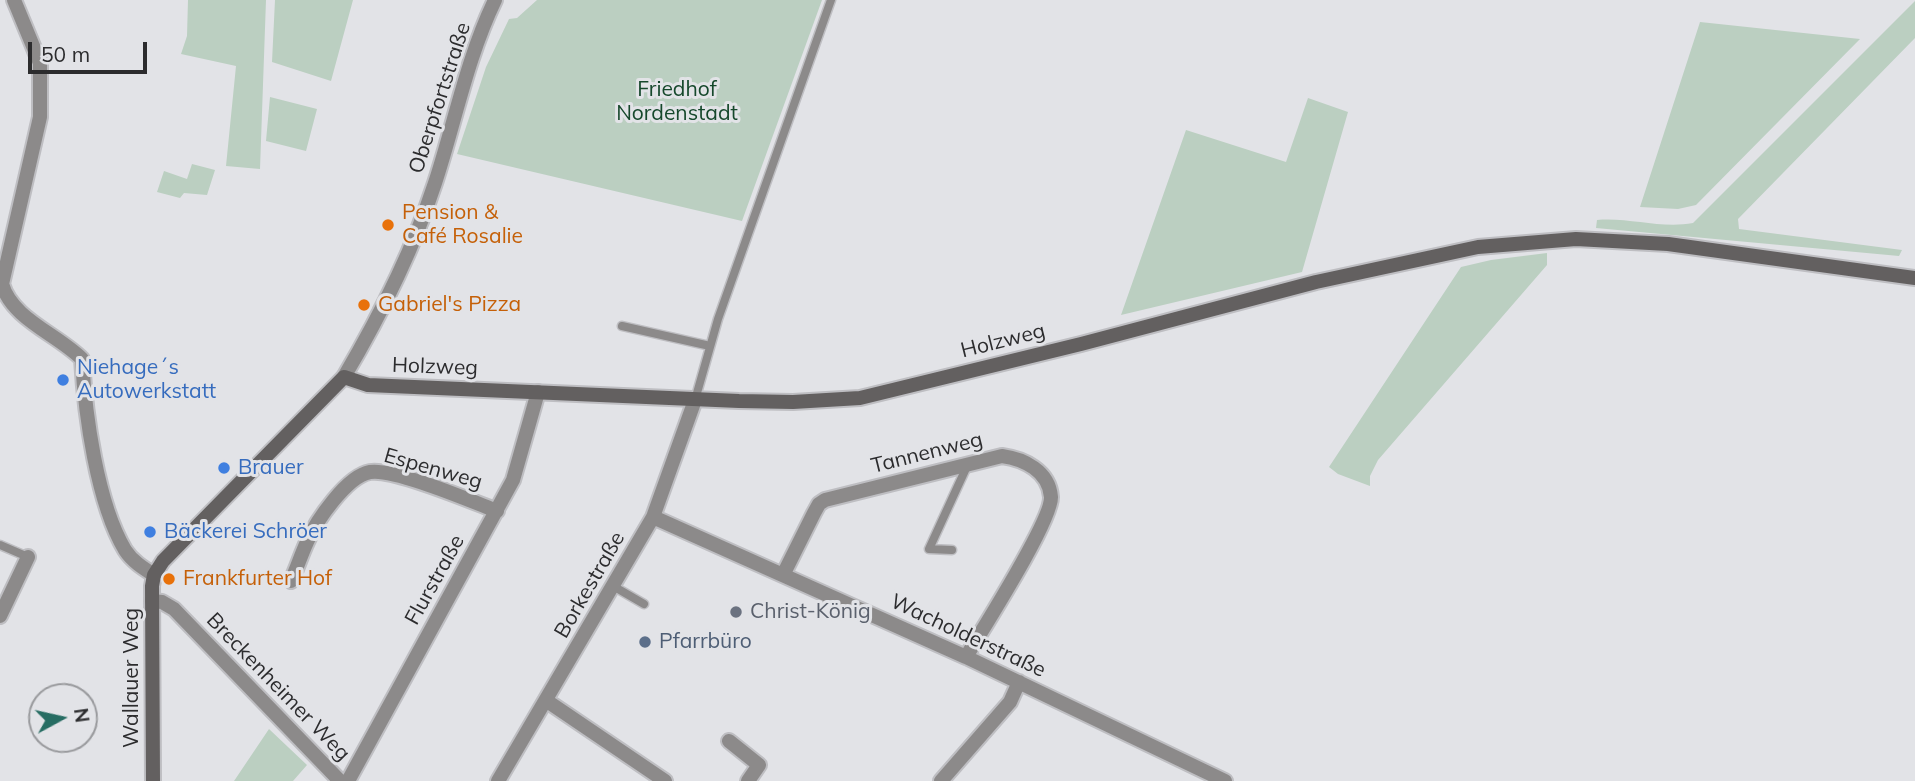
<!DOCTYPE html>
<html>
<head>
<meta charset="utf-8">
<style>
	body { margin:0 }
	#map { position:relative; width:1915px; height:781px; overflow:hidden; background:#e2e3e7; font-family:Mulish,sans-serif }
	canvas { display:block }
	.north { position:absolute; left:28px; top:683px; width:70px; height:70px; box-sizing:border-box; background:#e2e3e7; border:2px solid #999a9d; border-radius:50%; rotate:82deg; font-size:19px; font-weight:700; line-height:28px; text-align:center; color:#2c2c2e }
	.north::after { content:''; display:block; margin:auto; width:24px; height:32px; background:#276d63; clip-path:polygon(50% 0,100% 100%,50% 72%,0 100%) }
	.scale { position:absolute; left:28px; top:42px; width:119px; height:32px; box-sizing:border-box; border:4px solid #2c2c2e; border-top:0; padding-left:9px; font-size:21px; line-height:24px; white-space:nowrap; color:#2c2c2e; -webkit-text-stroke:5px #e2e3e7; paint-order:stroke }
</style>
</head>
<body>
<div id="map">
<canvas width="1915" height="781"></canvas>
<div class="north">N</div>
<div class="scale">50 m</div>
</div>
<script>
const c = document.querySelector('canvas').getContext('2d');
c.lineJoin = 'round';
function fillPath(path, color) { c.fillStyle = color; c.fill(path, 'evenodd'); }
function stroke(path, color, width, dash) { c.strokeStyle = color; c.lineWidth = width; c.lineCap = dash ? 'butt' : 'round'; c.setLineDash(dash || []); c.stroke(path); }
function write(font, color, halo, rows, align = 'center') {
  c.font = font + ' Mulish,sans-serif'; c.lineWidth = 6; c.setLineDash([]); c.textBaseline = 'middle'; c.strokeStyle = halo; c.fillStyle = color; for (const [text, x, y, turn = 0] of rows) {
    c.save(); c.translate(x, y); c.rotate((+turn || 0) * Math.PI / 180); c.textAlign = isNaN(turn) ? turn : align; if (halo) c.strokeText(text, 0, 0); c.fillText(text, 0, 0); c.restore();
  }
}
fillPath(new Path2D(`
	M 188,0 L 266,0 L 260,169 L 226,166 L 236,66 L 181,54 L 187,36 Z
	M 275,0 L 353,0 L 331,81 L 272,62 Z
	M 537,0 L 822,0 L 742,221 L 457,154 L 486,67 L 509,19 L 517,18 Z
	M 1915,1 L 1915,38 L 1738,219 L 1739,229 L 1902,250 L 1899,256 L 1596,228 L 1597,220 C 1628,217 1661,229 1693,223 Z
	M 1700,22 L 1860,39 L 1696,205 L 1678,209 L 1640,207 Z
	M 270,97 L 317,109 L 306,151 L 266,141 Z
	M 1308,98 L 1348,112 L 1302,272 L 1121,315 L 1186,130 L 1286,162 Z
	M 192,164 L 215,170 L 207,195 L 184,193 L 180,198 L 157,192 L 164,171 L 187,179 Z
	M 1547,253 L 1547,265 L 1378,460 L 1370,476 L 1370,486 L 1338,474 L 1329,467 L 1461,267 L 1491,260 Z
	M 269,729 L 307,765 L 293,781 L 234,781 Z`), '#bbcfc1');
const service = new Path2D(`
	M 622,326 L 710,346
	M 695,400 L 718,319 L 831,0
	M 0,545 L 28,557
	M 952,550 L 929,549 L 968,464
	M 613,586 L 644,604`);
const minor = new Path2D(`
	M 14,0 L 40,63 L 40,117 L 2,284 C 12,319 57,334 82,359 C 85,414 97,503 125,550 C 132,561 143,568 154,575
	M 653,517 L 966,657 L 1225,781
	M 783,575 L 814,513 L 819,504 L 825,500 L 1002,456 C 1024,459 1049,471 1051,497 C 1052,521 982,630 966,657
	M 291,581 C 297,568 301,555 307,542 C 316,521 347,476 370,472 C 394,468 471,501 497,511
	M 152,601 L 162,602 L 174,609 L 340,781
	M 0,616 L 28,557
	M 547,701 L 665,781
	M 729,741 L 759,765 L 748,781
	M 348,781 L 513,480 L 538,392
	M 498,781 L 653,517 L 695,400
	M 941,781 L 1010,702 L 1019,682`);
const tertiary = new Path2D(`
	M 344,377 C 380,316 413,250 435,183 C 455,122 467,58 495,0`);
const secondary = new Path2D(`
	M 153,781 L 152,586 L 154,575 L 163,561 L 344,377 L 368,385 L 739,401 L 793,402 L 860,398 L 1081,344 L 1316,282 L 1478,247 L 1576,239 L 1668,244 L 1915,278`);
stroke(service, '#bebec2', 11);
stroke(minor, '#bebec2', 18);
stroke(tertiary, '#bebec2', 18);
stroke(secondary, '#bebec2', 18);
stroke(service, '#8c8a8a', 8);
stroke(minor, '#8c8a8a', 14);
stroke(tertiary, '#8c8a8a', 14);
stroke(secondary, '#636060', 14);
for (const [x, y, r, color] of [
	[388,225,7,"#e8710a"],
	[364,305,7,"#e8710a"],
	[63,380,7,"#3f7fe0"],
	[224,468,7,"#3f7fe0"],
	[150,532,7,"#3f7fe0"],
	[169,579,7,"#e8710a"],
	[736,612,7,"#6b7280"],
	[645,642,7,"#5c6f8a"]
]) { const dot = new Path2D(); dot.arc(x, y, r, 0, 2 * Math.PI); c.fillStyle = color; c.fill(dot); stroke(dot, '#e2e3e7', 2.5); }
write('21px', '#16482c', '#e2e3e7', [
	["Friedhof",677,90],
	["Nordenstadt",677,114]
]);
write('21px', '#2c2c2e', '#e2e3e7', [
	["Oberpfortstraße",440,98,-72],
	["Holzweg",1003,341,-14],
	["Holzweg",435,367,2],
	["Tannenweg",927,453,-14],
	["Espenweg",433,469,16],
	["Flurstraße",435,580,-61],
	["Borkestraße",590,585,-60],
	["Wacholderstraße",968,636,25],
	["Wallauer Weg",132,678,-90],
	["Breckenheimer Weg",278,687,46]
]);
write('21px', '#c56008', '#e2e3e7', [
	["Pension &",402,213],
	["Café Rosalie",402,237],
	["Gabriel's Pizza",378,305],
	["Frankfurter Hof",183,579]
], 'left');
write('21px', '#366cbe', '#e2e3e7', [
	["Niehage´s",77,368],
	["Autowerkstatt",77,392],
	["Brauer",238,468],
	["Bäckerei Schröer",164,532]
], 'left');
write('21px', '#5b616d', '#e2e3e7', [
	["Christ-König",750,612]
], 'left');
write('21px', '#4e5e75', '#e2e3e7', [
	["Pfarrbüro",659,642]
], 'left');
</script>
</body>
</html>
